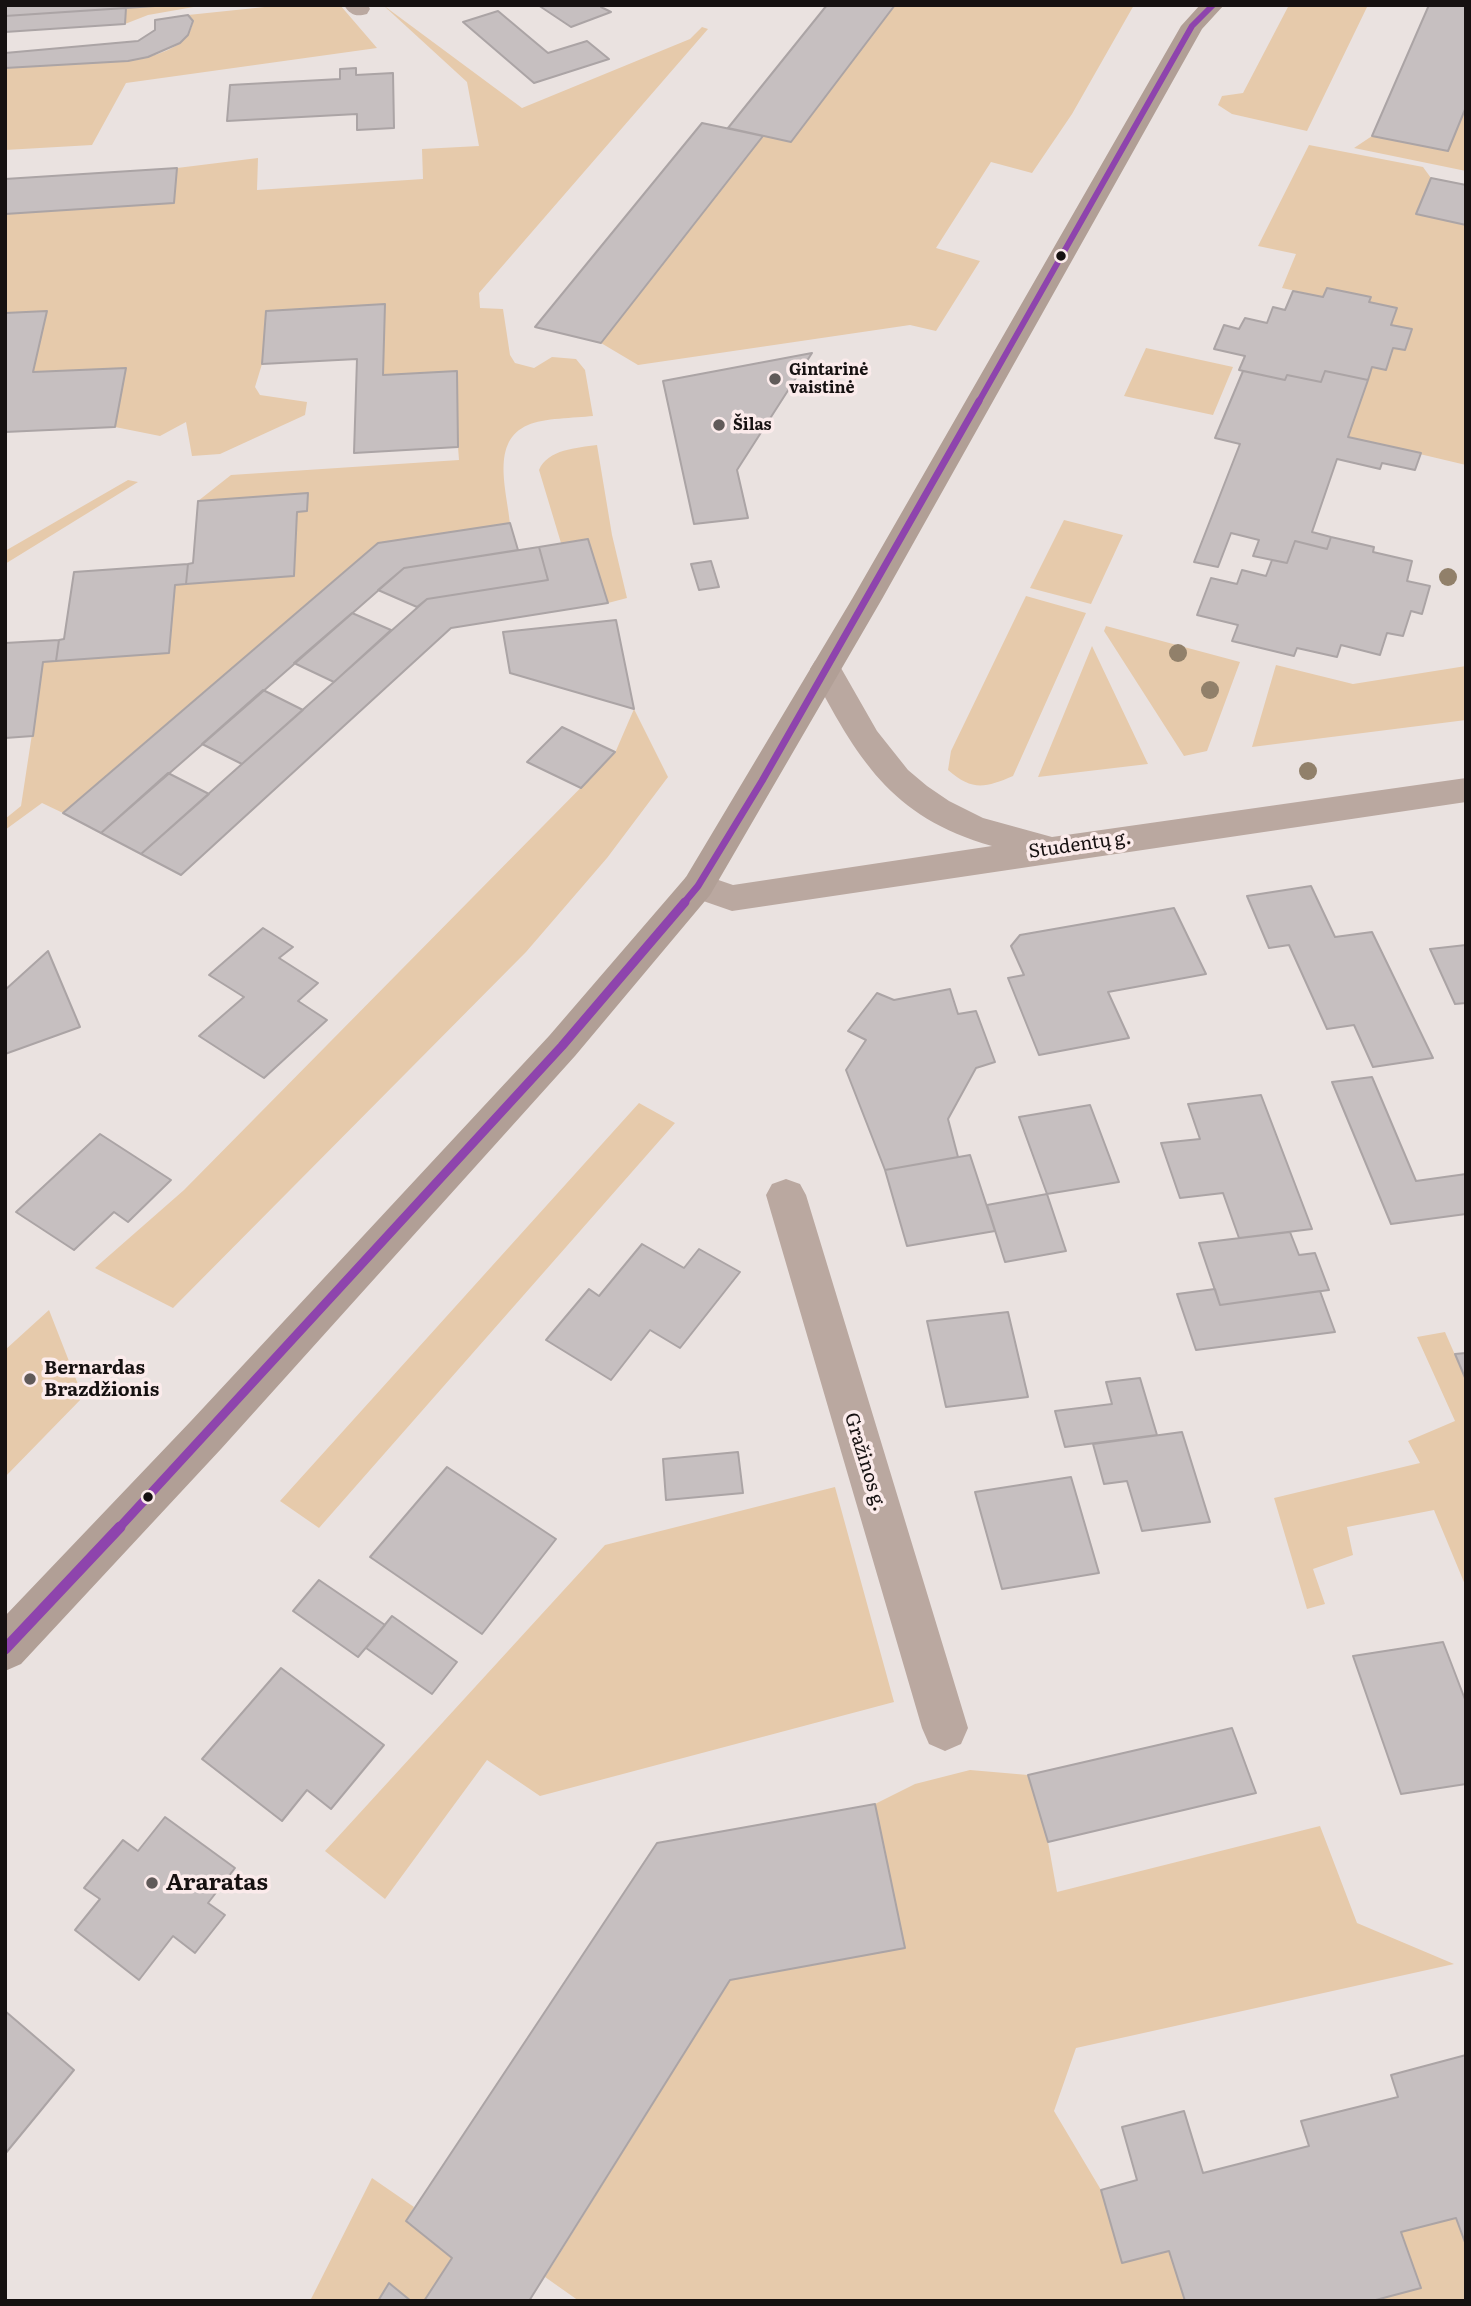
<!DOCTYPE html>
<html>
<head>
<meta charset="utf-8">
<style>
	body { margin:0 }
	#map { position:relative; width:1471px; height:2306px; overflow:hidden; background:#eae2e0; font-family:Literata,serif }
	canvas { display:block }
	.frame { position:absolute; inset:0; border:7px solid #161111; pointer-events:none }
</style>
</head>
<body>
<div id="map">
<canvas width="1471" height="2306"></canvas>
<div class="frame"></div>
</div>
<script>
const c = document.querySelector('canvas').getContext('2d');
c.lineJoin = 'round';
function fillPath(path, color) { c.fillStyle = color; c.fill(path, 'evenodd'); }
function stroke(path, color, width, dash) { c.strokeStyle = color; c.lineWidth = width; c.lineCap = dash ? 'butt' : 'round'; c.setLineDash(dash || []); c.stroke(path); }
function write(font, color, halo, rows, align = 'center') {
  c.font = font + ' Literata,serif'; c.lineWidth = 7; c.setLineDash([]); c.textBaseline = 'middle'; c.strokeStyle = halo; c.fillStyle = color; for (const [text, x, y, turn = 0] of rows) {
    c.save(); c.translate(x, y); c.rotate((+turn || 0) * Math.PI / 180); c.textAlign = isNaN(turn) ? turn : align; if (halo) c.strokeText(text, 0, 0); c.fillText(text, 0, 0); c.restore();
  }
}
fillPath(new Path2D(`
	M 170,5 L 205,5 L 148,15 L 125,24 L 126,8 Z
	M 284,5 L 340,5 L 377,48 L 126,83 L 92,145 L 5,150 L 5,68 L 128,61 C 151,57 190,49 193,21 L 188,15 Z
	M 383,5 L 522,108 L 690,39 L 702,27 L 708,29 L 479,293 L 480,308 L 503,309 L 510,355 L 515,363 L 534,368 L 552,357 L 576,359 L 585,370 L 593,416 C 575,418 543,418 528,425 C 490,441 507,491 510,523 L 378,543 L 63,813 L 42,803 L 5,830 L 5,819 L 21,806 L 43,662 L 168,653 L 175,585 L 294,576 L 297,512 L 307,511 L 308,494 L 198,501 L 231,475 L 459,460 L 458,447 L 383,375 L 384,305 L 266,311 L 262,364 L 255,387 L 260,395 L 307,402 L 305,415 L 220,454 L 192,456 L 186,422 L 160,436 L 115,427 L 125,368 L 33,372 L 46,311 L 5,313 L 5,214 L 174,203 L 177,168 L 258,158 L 257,190 L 423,179 L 422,149 L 479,146 L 467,82 Z
	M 895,5 L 1134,5 L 1072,114 L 1032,173 L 991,162 L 936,248 L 980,261 L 936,331 L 910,325 L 638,365 L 601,343 L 763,136 L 791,142 Z
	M 1289,5 L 1368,5 L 1307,131 L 1232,114 L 1218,105 L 1222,96 L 1243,93 Z
	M 1466,107 L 1466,171 L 1354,148 L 1372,136 L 1448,151 Z
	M 1309,145 L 1423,167 L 1431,178 L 1416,214 L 1466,225 L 1466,465 L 1348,437 L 1372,367 L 1393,348 L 1405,350 L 1412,330 L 1391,325 L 1396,308 L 1369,302 L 1370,297 L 1327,288 L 1323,297 L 1282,288 L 1296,254 L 1258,246 Z
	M 1146,348 L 1233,367 L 1213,415 L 1124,396 Z
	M 597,445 L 612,535 L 627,598 L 608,603 L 588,539 L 561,543 L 539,470 C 548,449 577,448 597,445 Z
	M 128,480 L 138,482 L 5,564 L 5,551 Z
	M 1064,520 L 1123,535 L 1091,604 L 1030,588 Z
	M 1026,596 L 1086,613 L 1013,776 C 985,788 972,791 948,770 L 951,751 Z
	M 1106,626 L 1240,662 L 1207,751 L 1184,756 L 1104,631 Z
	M 1092,646 L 1148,764 L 1038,777 Z
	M 1276,665 L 1353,684 L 1466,666 L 1466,720 L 1252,747 Z
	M 634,709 L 668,777 L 607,858 L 526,952 L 173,1308 L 95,1268 L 184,1190 L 615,753 Z
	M 639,1103 L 675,1123 L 319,1528 L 280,1501 Z
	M 49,1310 L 83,1397 L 5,1477 L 5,1350 Z
	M 1445,1332 L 1466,1380 L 1466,1587 L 1434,1510 L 1347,1527 L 1353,1555 L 1313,1569 L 1325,1604 L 1307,1609 L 1274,1498 L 1420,1463 L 1408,1441 L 1455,1421 L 1417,1337 Z
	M 835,1487 L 894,1702 L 540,1796 L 487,1760 L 385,1899 L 325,1851 L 605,1545 Z
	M 970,1770 L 1028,1775 L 1048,1842 L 1057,1892 L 1320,1826 L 1357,1923 L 1454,1964 L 1076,2048 L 1054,2111 L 1101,2190 L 1122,2263 L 1169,2251 L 1185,2301 L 579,2301 L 545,2277 L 730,1980 L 905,1948 L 875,1804 L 915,1784 Z
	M 372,2178 L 414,2207 L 406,2221 L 452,2258 L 424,2301 L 411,2301 L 389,2283 L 378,2301 L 310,2301 Z
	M 1456,2218 L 1466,2245 L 1466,2301 L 1372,2301 L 1401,2232 Z`), '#e6caab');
const building = new Path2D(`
	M 5,5 L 170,5 L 5,16 Z
	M 538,5 L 605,5 L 601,7 L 611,12 L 571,27 Z
	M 827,5 L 895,5 L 791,142 L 728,128 Z
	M 1466,5 L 1466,107 L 1448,151 L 1372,136 L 1429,5 Z
	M 126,8 L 125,24 L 5,32 L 5,16 Z
	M 498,11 L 548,53 L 587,41 L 609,59 L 534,83 L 463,22 Z
	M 188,15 L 193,21 L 188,35 L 180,43 L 148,57 L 128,61 L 5,68 L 5,53 L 138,41 L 155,30 L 155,20 Z
	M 356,68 L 356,75 L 393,73 L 394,128 L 357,130 L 357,114 L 227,121 L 230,85 L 340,79 L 340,69 Z
	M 702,123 L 763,136 L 601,343 L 535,327 Z
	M 177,168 L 174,203 L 5,214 L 5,179 Z
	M 1431,178 L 1466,185 L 1466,225 L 1416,214 Z
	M 1327,288 L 1371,297 L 1369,302 L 1397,308 L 1391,325 L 1412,329 L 1405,350 L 1393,348 L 1386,370 L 1372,367 L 1368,380 L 1325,371 L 1321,382 L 1287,375 L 1285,380 L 1239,370 L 1245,356 L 1214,349 L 1224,325 L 1239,329 L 1245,318 L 1267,323 L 1273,307 L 1285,310 L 1293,291 L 1323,297 Z
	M 385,304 L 383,375 L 457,371 L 458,447 L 354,453 L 357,359 L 262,364 L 266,311 Z
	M 47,311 L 33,372 L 126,368 L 115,427 L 5,432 L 5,313 Z
	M 812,353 L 737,470 L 748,518 L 694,524 L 663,381 Z
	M 1243,371 L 1285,380 L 1287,375 L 1321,382 L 1325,371 L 1368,380 L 1348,437 L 1421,453 L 1415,470 L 1382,463 L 1380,469 L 1337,459 L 1312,532 L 1331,537 L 1327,549 L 1295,541 L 1287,563 L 1253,556 L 1259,540 L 1231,533 L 1218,567 L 1194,562 L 1240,444 L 1215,438 Z
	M 308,493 L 307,511 L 297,512 L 294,576 L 186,584 L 188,564 L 193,563 L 198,501 Z
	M 510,523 L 518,550 L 404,568 L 101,833 L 63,813 L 378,543 Z
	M 1331,537 L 1374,547 L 1373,552 L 1412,561 L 1407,581 L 1430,586 L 1422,614 L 1411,611 L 1403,636 L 1387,633 L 1380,655 L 1341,645 L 1337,657 L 1297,648 L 1294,656 L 1232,641 L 1238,625 L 1197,615 L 1211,578 L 1237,584 L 1242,570 L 1266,576 L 1272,560 L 1287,563 L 1295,541 L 1327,549 Z
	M 588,539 L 608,603 L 451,628 L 181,875 L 141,854 L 427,599 L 548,580 L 539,547 Z
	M 539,547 L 548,580 L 427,599 L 417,607 L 378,590 L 404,568 Z
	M 711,561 L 719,587 L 699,590 L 691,564 Z
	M 188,564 L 186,584 L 175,585 L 169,653 L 56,661 L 59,640 L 64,639 L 74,572 Z
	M 352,613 L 391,630 L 334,682 L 294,663 Z
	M 616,620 L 634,709 L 510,673 L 503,632 Z
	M 59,640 L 56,661 L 43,662 L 33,736 L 5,738 L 5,643 Z
	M 263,690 L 303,710 L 242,764 L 202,744 Z
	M 562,727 L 615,752 L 581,788 L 527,762 Z
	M 168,773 L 209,794 L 141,854 L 101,833 Z
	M 1311,886 L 1335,937 L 1372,932 L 1433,1058 L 1373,1067 L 1354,1025 L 1327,1029 L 1289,945 L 1269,948 L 1247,896 Z
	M 1174,908 L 1206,974 L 1108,992 L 1129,1038 L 1039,1055 L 1008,978 L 1024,975 L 1011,946 L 1020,935 Z
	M 263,928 L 293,947 L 279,958 L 318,983 L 298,1001 L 327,1020 L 264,1078 L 199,1036 L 244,997 L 209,975 Z
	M 1466,945 L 1466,1003 L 1455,1004 L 1430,949 Z
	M 48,951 L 80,1027 L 5,1054 L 5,990 Z
	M 950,989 L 958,1014 L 976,1011 L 995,1062 L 976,1068 L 948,1119 L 958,1157 L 885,1170 L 846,1070 L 866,1040 L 848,1031 L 877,993 L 894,1000 Z
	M 1372,1077 L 1416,1181 L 1466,1174 L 1466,1214 L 1391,1224 L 1332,1082 Z
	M 1261,1095 L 1312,1229 L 1239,1238 L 1223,1193 L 1180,1198 L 1161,1143 L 1200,1139 L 1188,1104 Z
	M 1090,1105 L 1119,1182 L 1047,1194 L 1019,1117 Z
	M 100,1134 L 171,1180 L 128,1222 L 114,1212 L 74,1250 L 16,1212 Z
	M 970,1155 L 995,1231 L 907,1246 L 885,1170 Z
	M 1047,1194 L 1066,1251 L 1005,1262 L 987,1205 Z
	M 1290,1232 L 1299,1255 L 1315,1253 L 1329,1290 L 1220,1305 L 1199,1243 Z
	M 642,1244 L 684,1268 L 699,1249 L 740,1272 L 680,1348 L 650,1330 L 611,1380 L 546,1340 L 589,1289 L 599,1296 Z
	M 1215,1289 L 1220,1305 L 1320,1291 L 1335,1332 L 1196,1350 L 1177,1294 Z
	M 1008,1312 L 1028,1397 L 946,1407 L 927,1321 Z
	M 1466,1353 L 1466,1380 L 1455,1354 Z
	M 1140,1378 L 1157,1435 L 1065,1447 L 1055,1411 L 1112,1404 L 1106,1382 Z
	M 1182,1432 L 1210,1522 L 1142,1531 L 1127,1481 L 1104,1484 L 1093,1444 Z
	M 738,1452 L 743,1493 L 666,1500 L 663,1459 Z
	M 447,1467 L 556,1539 L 482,1634 L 370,1557 Z
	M 1071,1477 L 1099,1573 L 1002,1589 L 975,1492 Z
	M 319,1580 L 385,1625 L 358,1657 L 293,1611 Z
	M 392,1616 L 457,1662 L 432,1694 L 366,1648 Z
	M 1443,1642 L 1466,1702 L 1466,1784 L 1401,1794 L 1353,1656 Z
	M 281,1668 L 384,1745 L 331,1809 L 307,1790 L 282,1821 L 202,1759 Z
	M 1232,1728 L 1256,1793 L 1048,1842 L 1028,1775 Z
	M 875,1804 L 905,1948 L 730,1980 L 529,2301 L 424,2301 L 452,2258 L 406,2221 L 657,1843 Z
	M 165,1817 L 235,1868 L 208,1903 L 225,1915 L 195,1953 L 173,1936 L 139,1980 L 75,1930 L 100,1899 L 84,1888 L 123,1840 L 138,1851 Z
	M 5,2011 L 74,2070 L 5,2154 Z
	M 1466,2055 L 1466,2245 L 1456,2218 L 1401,2232 L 1421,2288 L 1372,2301 L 1185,2301 L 1169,2251 L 1122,2263 L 1101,2190 L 1137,2180 L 1122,2127 L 1184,2111 L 1203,2173 L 1309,2146 L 1301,2121 L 1398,2097 L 1391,2075 Z
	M 389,2283 L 411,2301 L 378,2301 Z`);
fillPath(building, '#c6bfc0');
stroke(building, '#aba4a5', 2);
fillPath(new Path2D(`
	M 344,5 L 368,5 L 370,9 L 367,14 C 356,17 350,15 344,5 Z
	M 826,658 L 837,661 L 877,731 L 908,770 L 927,786 L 949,801 L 983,818 L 1052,837 L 1466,778 L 1466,802 L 732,911 L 686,895 L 681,886 L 686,877 L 698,873 L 733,885 L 992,846 C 890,817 857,758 810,669 L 815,661 Z
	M 786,1179 L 800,1184 L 806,1195 L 968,1728 L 961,1744 L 945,1751 L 929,1744 L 922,1728 L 766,1195 L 772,1184 Z`), '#baa8a0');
fillPath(new Path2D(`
	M 1200,5 L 1224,5 L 1202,29 L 882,599 L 710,895 L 575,1056 L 221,1449 L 21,1664 L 5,1671 L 5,1616 L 191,1421 L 549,1036 L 686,877 L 852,599 L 1181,26 Z`), '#b19f96');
stroke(new Path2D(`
	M 978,403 L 1192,26 L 1213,5`), '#8e44ad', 6);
stroke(new Path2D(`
	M 683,904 L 698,886 L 762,781 L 979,401`), '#8e44ad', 7);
stroke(new Path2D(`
	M 118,1529 L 562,1046 L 685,902`), '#8e44ad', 9);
stroke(new Path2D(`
	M 5,1649 L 120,1527`), '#8e44ad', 11);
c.fillStyle = '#91806a';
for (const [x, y] of [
	[1448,577],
	[1178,653],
	[1210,690],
	[1308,771]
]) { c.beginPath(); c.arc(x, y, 9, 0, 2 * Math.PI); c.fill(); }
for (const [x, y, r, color] of [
	[1061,256,6,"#161111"],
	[775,379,7,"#605a59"],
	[719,425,7,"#605a59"],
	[30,1379,7,"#605a59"],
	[148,1497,6,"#161111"],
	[152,1883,7,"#605a59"]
]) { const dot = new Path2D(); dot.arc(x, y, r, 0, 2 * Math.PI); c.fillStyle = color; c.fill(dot); stroke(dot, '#fbebeb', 2.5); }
write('bold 16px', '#161111', '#fbebeb', [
	["Gintarinė",789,370],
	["vaistinė",789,388],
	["Šilas",733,425]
], 'left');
write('19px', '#161111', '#fbebeb', [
	["Studentų g.",1080,845,-8],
	["Gražinos g.",865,1462,73]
]);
write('bold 19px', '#161111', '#fbebeb', [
	["Bernardas",44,1368],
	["Brazdžionis",44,1390]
], 'left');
write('bold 23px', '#161111', '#fbebeb', [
	["Araratas",166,1883]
], 'left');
</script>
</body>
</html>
